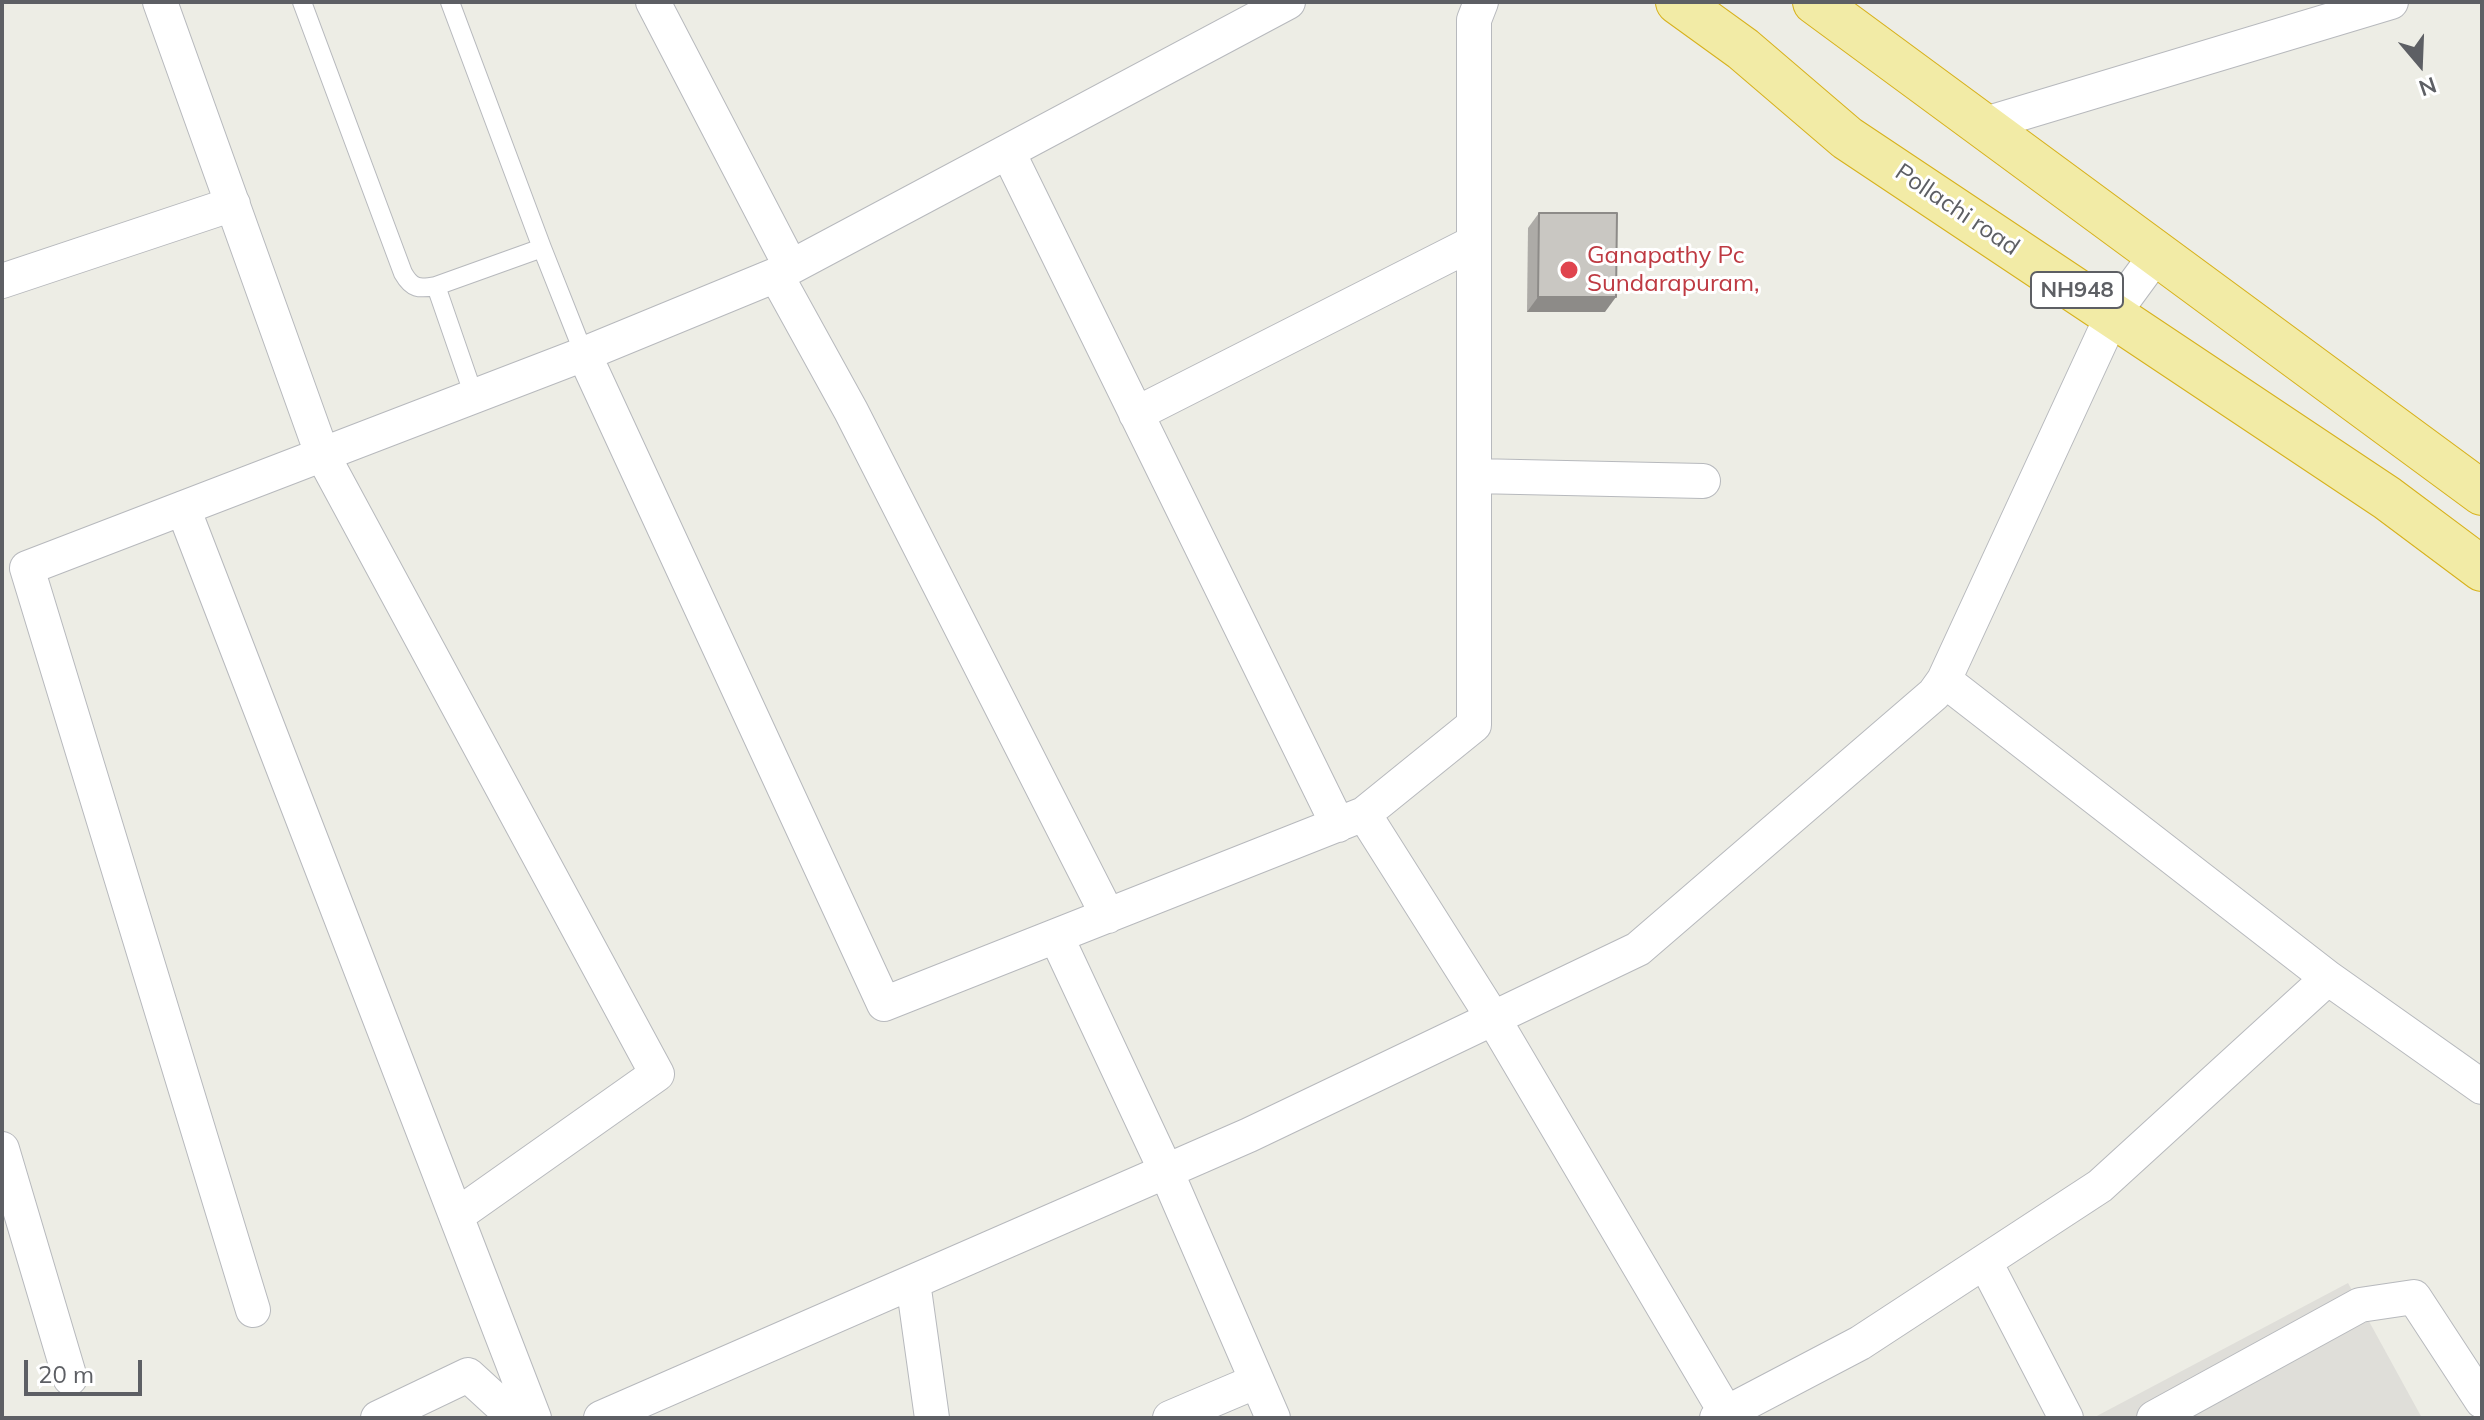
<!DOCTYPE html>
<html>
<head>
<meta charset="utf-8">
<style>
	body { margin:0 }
	#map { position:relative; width:2484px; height:1420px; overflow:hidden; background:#edede5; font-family:Mulish,sans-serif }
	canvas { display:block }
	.frame { position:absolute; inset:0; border:4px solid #5d5f64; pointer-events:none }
	.north { position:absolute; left:2380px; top:24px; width:80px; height:80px; -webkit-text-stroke:6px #fff; paint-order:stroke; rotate:161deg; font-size:22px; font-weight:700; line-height:32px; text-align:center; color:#5d5f64 }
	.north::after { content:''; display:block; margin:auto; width:28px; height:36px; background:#5d5f64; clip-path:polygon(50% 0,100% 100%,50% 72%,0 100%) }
	.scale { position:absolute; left:24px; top:1360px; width:118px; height:36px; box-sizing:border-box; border:4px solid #5d5f64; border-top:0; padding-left:10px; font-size:24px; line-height:28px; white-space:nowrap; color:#5d5f64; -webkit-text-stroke:6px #fff; paint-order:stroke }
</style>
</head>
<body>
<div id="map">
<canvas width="2484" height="1420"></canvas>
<div class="frame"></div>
<div class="north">N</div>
<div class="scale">20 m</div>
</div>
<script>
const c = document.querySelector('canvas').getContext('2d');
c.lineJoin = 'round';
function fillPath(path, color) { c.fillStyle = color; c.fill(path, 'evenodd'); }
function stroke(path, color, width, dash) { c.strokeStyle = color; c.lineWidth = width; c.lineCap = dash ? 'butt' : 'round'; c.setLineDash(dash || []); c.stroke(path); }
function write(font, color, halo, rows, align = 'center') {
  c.font = font + ' Mulish,sans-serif'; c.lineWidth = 6; c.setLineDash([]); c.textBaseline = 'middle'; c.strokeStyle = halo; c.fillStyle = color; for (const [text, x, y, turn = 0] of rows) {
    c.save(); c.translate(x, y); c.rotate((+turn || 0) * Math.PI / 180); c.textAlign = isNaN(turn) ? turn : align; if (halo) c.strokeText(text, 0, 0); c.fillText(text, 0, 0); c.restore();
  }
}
fillPath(new Path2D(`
	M 2348,1283 L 2422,1418 L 2093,1418 Z`), '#dfded9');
const service = new Path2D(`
	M 302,2 L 403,273 C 412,289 419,289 436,286 L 542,248
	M 450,2 L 542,248 L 584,354
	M 436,286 L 474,396`);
const minor = new Path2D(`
	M 160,2 L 322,454 L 657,1074 L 456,1216
	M 653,2 L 791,267
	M 1288,2 L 776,275 L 584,354 L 884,1004 L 1364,814
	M 1481,2 L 1474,20 L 1474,725 L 1364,814 L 1493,1018 L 1729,1418
	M 1982,125 L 2391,2
	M 1008,152 L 1338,825
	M 776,275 L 851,411 L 1108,916
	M 2,281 L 233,204
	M 1136,414 L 1473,243
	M 1474,476 L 1703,481
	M 183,508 L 534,1418
	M 1056,936 L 1166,1171 L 1273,1418
	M 2328,978 L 2482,1087
	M 2,1149 L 70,1378
	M 1985,1262 L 2066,1418
	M 913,1282 L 932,1418
	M 253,1310 L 27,568 L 584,354
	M 378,1418 L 468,1375 L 515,1418
	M 601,1418 L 1249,1135 L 1638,949 L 1934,694 L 1944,680 L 2113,314 L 2157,254
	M 1170,1418 L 1257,1381
	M 1717,1418 L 1860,1343 L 2100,1186 L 2328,978 L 1944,680
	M 2154,1418 L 2360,1305 L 2414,1297 L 2482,1401`);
const trunk = new Path2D(`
	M 1678,2 L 1743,49 L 1847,138 L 2387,498 L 2482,569
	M 1815,2 L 2482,493`);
stroke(service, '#b7b9bd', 20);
stroke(minor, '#b7b9bd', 36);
stroke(trunk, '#d7b11c', 46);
stroke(service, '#fff', 18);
stroke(minor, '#fff', 34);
stroke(trunk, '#f2eba6', 44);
fillPath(new Path2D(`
	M 1539,213 L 1605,312 L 1527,312 L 1528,228 Z`), '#adaba7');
fillPath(new Path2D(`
	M 1538,297 L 1616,297 L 1605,312 L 1527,312 Z`), '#8d8b88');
const building = new Path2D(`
	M 1539,213 L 1617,213 L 1616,297 L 1538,297 Z`);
fillPath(building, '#c9c7c2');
stroke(building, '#8d8b88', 2);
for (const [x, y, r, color] of [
	[1569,270,10,"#e0444e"]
]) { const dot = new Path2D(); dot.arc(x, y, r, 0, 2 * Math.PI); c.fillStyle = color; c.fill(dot); stroke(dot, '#fff', 3); }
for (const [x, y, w] of [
	[2077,290,92]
]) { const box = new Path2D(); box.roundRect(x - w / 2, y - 18, w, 36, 6); c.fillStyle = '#fff'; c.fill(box); stroke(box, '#5d5f64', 2); }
write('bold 22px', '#5d5f64', null, [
	["NH948",2077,290]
]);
write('24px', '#5d5f64', '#fff', [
	["Pollachi road",1957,210,34]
]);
write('24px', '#be3a42', '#fff', [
	["Ganapathy Pc",1587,256],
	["Sundarapuram,",1587,284]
], 'left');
</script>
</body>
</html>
